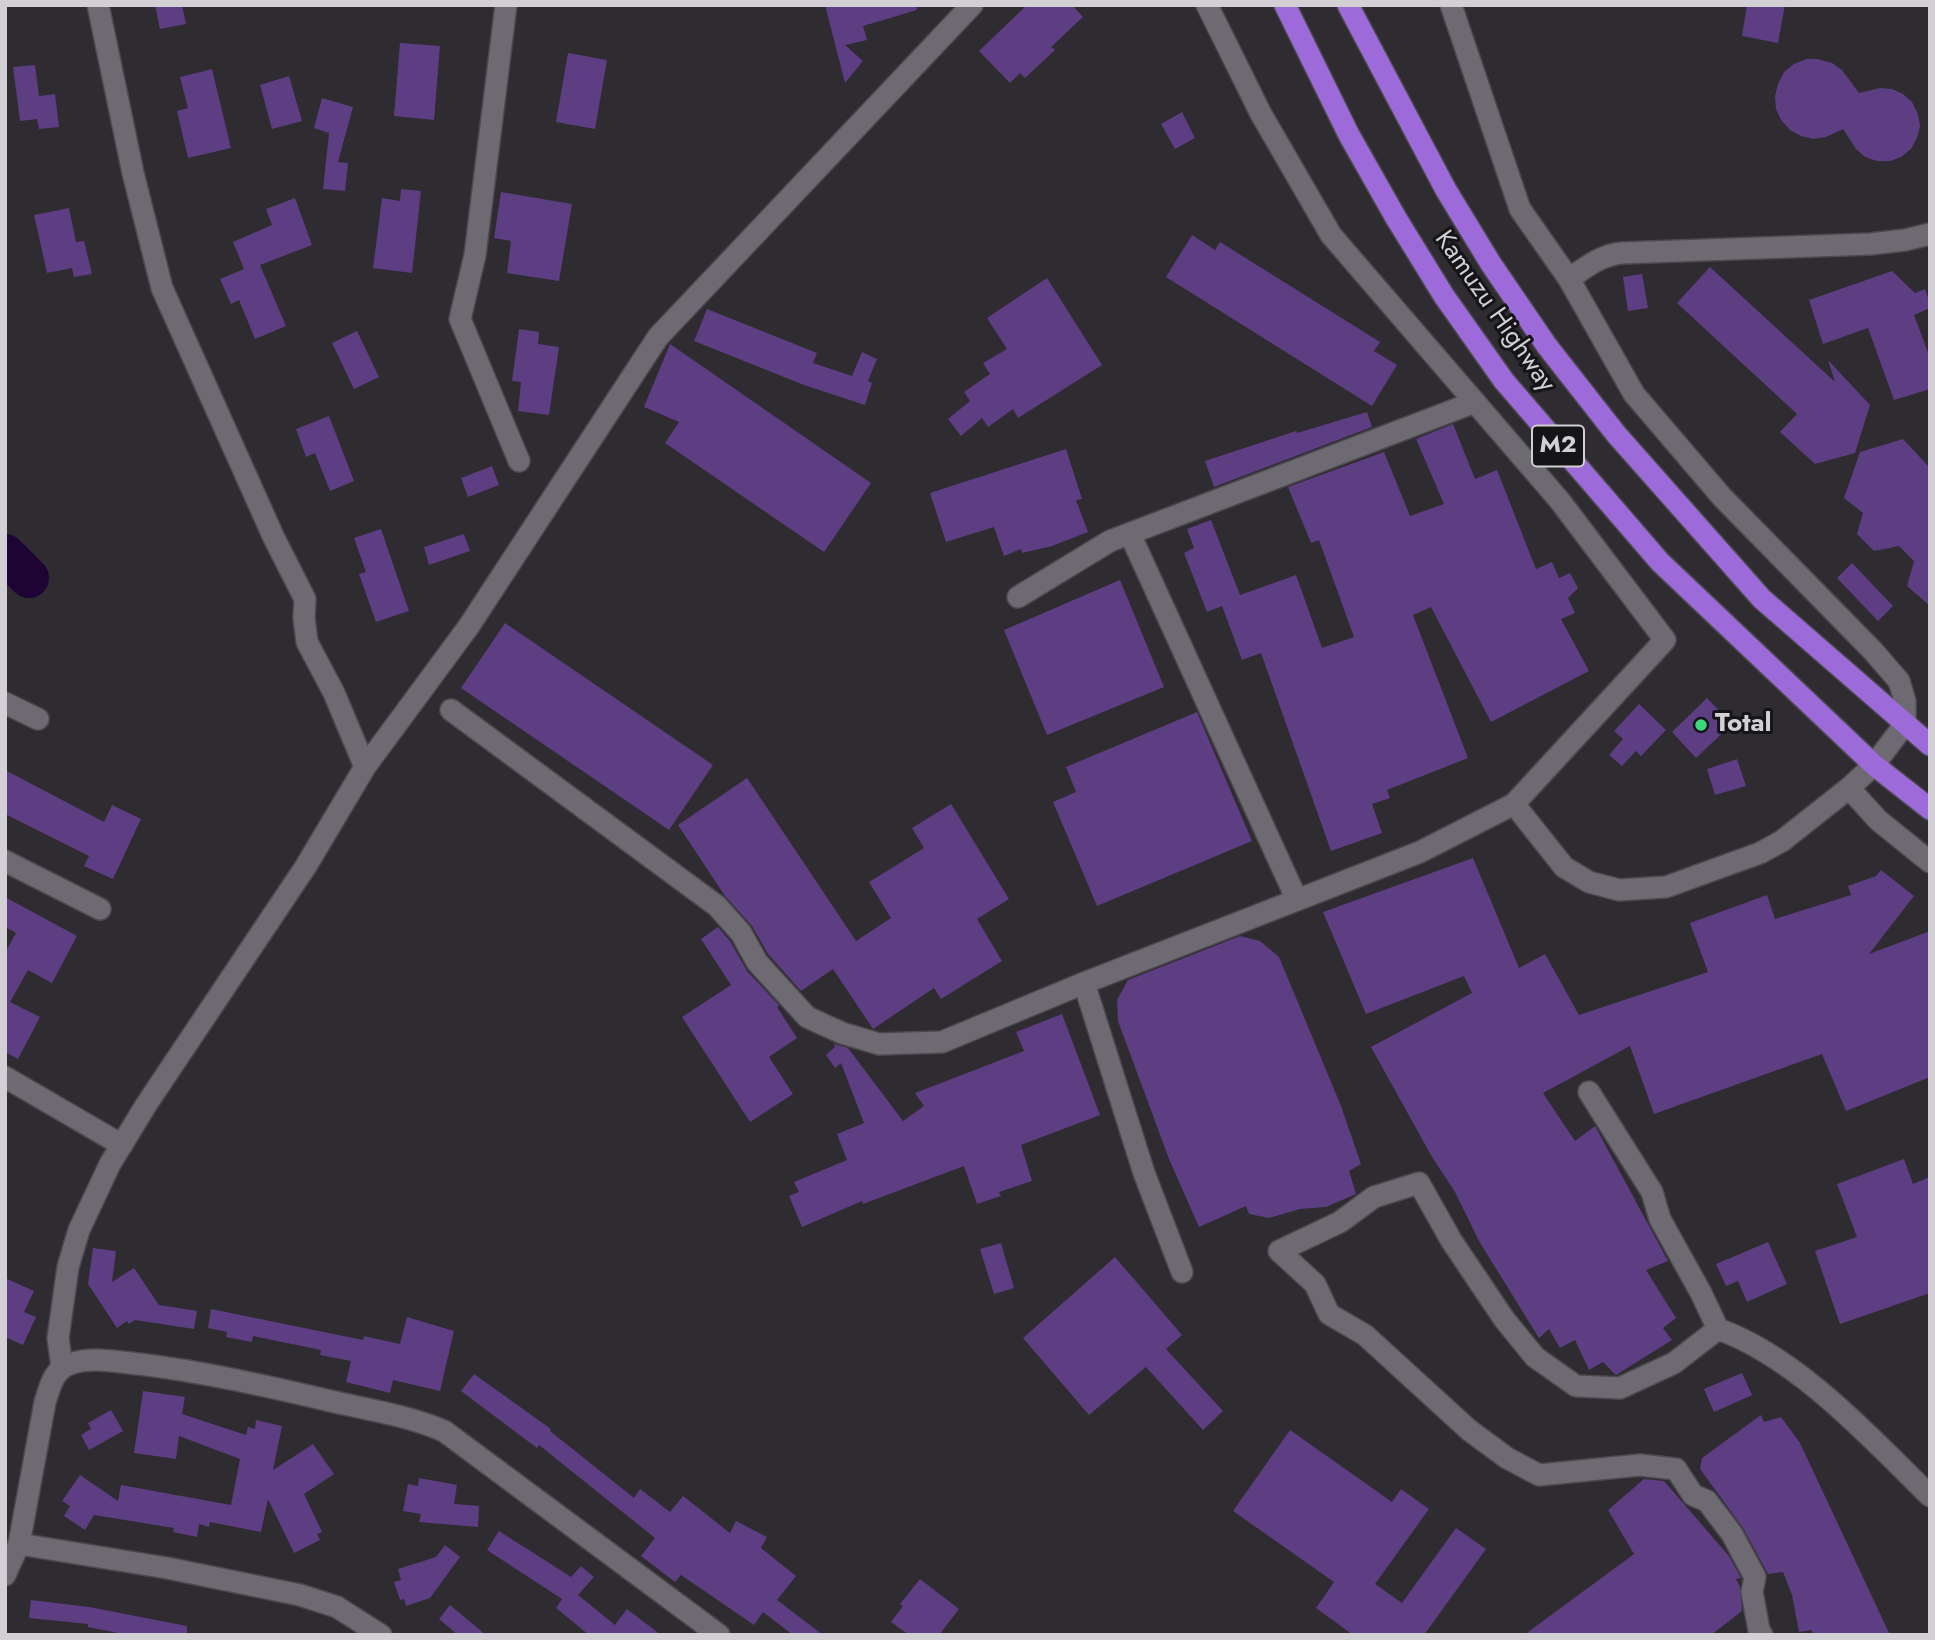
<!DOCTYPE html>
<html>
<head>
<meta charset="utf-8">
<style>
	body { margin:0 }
	#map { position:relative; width:1935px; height:1640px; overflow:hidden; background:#2e2b31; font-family:Jost,sans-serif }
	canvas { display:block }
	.frame { position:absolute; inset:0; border:7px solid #d2d0d4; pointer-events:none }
</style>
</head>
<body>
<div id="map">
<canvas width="1935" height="1640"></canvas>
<div class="frame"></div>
</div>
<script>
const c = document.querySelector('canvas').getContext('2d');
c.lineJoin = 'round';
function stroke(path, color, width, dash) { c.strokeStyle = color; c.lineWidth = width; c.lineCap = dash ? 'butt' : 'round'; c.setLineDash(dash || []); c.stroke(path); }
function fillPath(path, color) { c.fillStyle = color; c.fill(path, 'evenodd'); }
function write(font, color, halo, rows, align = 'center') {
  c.font = font + ' Jost,sans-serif'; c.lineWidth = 6; c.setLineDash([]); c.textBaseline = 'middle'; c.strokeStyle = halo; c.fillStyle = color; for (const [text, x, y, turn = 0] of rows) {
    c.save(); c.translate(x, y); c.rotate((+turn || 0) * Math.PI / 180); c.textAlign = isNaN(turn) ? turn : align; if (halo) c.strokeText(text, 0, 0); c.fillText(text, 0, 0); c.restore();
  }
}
stroke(new Path2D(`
	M 5,554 L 29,578`), '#1e0435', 40);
fillPath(new Path2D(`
	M 155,5 L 182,5 L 186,24 L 160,29 Z
	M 825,5 L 916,5 L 917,10 L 863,26 L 867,40 L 845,45 L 863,61 L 845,83 Z
	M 1027,5 L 1072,5 L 1083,17 L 1051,47 L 1055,50 L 1025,78 L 1020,73 L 1010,83 L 979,51 Z
	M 1747,5 L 1785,5 L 1778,43 L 1742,36 Z
	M 400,43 L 440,46 L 434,120 L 394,116 Z
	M 568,53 L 607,60 L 595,129 L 556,122 Z
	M 1806,59 L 1818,59 L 1832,63 L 1842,70 L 1859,93 L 1880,88 L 1892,89 L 1903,94 L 1912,102 L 1918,114 L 1920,126 L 1917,138 L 1911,149 L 1901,157 L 1890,161 L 1877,161 L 1865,157 L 1856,149 L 1843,129 L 1826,137 L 1813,139 L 1801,136 L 1790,130 L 1781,120 L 1776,109 L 1775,96 L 1778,84 L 1784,72 L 1794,64 Z
	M 35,65 L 39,96 L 55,94 L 59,127 L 39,129 L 37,119 L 20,121 L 13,67 Z
	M 212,69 L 231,148 L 188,158 L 177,111 L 188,108 L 180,77 Z
	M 289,76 L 302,121 L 272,129 L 260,85 Z
	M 322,98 L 353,107 L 338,162 L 348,163 L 345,191 L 323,189 L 329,133 L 314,128 Z
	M 1182,112 L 1195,138 L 1175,149 L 1161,124 Z
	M 401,189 L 421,191 L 412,273 L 373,268 L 382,198 L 400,201 Z
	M 501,192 L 572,204 L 559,281 L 507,273 L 511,241 L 494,238 Z
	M 295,198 L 312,245 L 260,265 L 286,326 L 255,339 L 239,300 L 231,304 L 220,279 L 244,269 L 233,242 L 272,225 L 266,209 Z
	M 69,208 L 76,242 L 84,241 L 92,274 L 74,277 L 72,268 L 47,273 L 34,215 Z
	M 1192,235 L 1215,250 L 1220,242 L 1380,342 L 1374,351 L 1397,365 L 1372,406 L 1166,277 Z
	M 1710,267 L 1835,382 L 1828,360 L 1870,405 L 1855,453 L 1815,464 L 1780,432 L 1797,414 L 1677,303 Z
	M 1892,271 L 1915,293 L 1925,289 L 1930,304 L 1930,308 L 1914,315 L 1930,358 L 1930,389 L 1894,400 L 1868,328 L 1823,344 L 1809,300 Z
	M 1642,274 L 1648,308 L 1628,311 L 1623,277 Z
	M 1047,278 L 1102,365 L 1018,418 L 1013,409 L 988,427 L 982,418 L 961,436 L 948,419 L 970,401 L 964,392 L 990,374 L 983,363 L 1007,349 L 987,318 Z
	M 707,309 L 817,353 L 813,363 L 852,376 L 862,352 L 877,359 L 868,381 L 872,383 L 865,405 L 804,385 L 694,341 Z
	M 519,329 L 539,332 L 538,344 L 559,347 L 549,415 L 518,411 L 521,382 L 512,381 Z
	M 357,331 L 379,377 L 354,389 L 332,343 Z
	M 670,344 L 871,483 L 824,552 L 665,443 L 679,422 L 644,407 Z
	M 1367,412 L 1372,427 L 1214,487 L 1205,461 L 1296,431 L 1297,433 Z
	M 329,416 L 354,481 L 330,491 L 315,453 L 306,457 L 296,429 Z
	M 1453,424 L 1475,479 L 1497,470 L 1536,569 L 1552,562 L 1559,578 L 1570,573 L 1578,588 L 1568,598 L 1575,613 L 1561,619 L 1589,671 L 1491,722 L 1431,607 L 1413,615 L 1468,758 L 1387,790 L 1390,798 L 1372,804 L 1382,833 L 1331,851 L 1261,653 L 1242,660 L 1222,606 L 1207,612 L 1184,553 L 1194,548 L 1187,529 L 1211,520 L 1240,595 L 1296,575 L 1322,648 L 1354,637 L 1319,540 L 1311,543 L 1288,487 L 1384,452 L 1410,516 L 1444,504 L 1416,439 Z
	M 1903,439 L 1930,468 L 1930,606 L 1907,586 L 1914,561 L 1899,546 L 1874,551 L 1857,534 L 1863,513 L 1844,498 L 1860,452 Z
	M 1066,449 L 1082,499 L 1076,500 L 1088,532 L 1052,546 L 1022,553 L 1021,549 L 1004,556 L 994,527 L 946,542 L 930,493 Z
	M 492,466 L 499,485 L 468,497 L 461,478 Z
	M 381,529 L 409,611 L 376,622 L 359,574 L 366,572 L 354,538 Z
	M 464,534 L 470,551 L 429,565 L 424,547 Z
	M 1852,563 L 1893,606 L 1878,621 L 1837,578 Z
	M 1120,580 L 1164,687 L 1047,735 L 1004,630 Z
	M 505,623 L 713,765 L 669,830 L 461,688 Z
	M 1707,698 L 1732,724 L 1696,758 L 1672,732 Z
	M 1639,704 L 1666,730 L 1641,756 L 1636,751 L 1622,766 L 1609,755 L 1623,739 L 1614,731 Z
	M 1197,712 L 1252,841 L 1097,906 L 1053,802 L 1076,792 L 1066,767 Z
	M 1737,759 L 1746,786 L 1715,795 L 1707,769 Z
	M 5,770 L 104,822 L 112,805 L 141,819 L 113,879 L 84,866 L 89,856 L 5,814 Z
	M 747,778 L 856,941 L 891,918 L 869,882 L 924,848 L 912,828 L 951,804 L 1009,899 L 977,919 L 1002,961 L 941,999 L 934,988 L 873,1029 L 833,969 L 801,991 L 768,954 L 752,926 L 725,896 L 678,825 Z
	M 1473,858 L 1519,968 L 1545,954 L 1579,1015 L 1708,972 L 1690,923 L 1767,895 L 1775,919 L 1851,895 L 1848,886 L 1876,876 L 1881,870 L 1914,896 L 1869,954 L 1930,931 L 1930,1077 L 1846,1111 L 1822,1054 L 1654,1114 L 1630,1046 L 1543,1093 L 1575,1141 L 1595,1126 L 1668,1261 L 1646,1270 L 1676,1318 L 1663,1328 L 1672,1340 L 1616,1375 L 1603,1362 L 1589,1370 L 1575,1340 L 1560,1348 L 1549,1329 L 1539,1338 L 1479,1241 L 1455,1192 L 1432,1157 L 1371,1047 L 1472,993 L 1464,976 L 1366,1014 L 1323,912 Z
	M 5,897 L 77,936 L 52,983 L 28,970 L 10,1002 L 40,1017 L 18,1059 L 5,1052 L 5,953 L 16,933 L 5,927 Z
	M 718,927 L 730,941 L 747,971 L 779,1005 L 777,1007 L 797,1038 L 769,1057 L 793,1094 L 750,1122 L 682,1017 L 731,985 L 701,939 Z
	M 1240,936 L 1260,941 L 1279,957 L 1341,1106 L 1361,1164 L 1349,1171 L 1356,1194 L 1326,1207 L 1300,1209 L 1269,1218 L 1249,1214 L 1246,1206 L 1199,1227 L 1169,1159 L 1118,1021 L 1117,1000 L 1128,980 Z
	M 1062,1014 L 1100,1115 L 1021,1145 L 1032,1181 L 999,1192 L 1001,1196 L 977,1204 L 964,1166 L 863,1204 L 862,1201 L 802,1227 L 789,1196 L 799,1192 L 794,1182 L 847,1160 L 837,1134 L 864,1123 L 841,1063 L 835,1068 L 826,1055 L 835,1047 L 834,1044 L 848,1048 L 903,1121 L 924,1106 L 915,1093 L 1024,1051 L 1016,1032 Z
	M 1904,1159 L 1913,1184 L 1930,1177 L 1930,1293 L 1840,1324 L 1815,1251 L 1857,1237 L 1837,1184 Z
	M 1768,1242 L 1787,1284 L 1747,1302 L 1738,1281 L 1726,1286 L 1716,1264 Z
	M 1001,1243 L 1014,1288 L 994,1294 L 980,1249 Z
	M 93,1248 L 116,1251 L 112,1282 L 134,1268 L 159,1305 L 197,1311 L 194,1329 L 135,1320 L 129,1324 L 127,1321 L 117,1328 L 88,1284 Z
	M 1115,1257 L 1182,1335 L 1166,1349 L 1223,1411 L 1203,1430 L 1146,1367 L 1089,1415 L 1023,1338 Z
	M 5,1278 L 34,1291 L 24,1312 L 36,1317 L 23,1345 L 5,1337 Z
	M 211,1309 L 363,1340 L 364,1336 L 400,1344 L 407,1317 L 454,1331 L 440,1391 L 393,1380 L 390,1393 L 346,1382 L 351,1361 L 320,1355 L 321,1350 L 253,1336 L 252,1342 L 226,1337 L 227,1332 L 208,1328 Z
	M 1742,1373 L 1752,1395 L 1714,1412 L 1704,1389 Z
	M 474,1374 L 551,1429 L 550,1431 L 634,1498 L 640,1489 L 670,1512 L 683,1496 L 730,1533 L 736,1521 L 767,1537 L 761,1548 L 796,1576 L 777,1600 L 823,1635 L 793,1635 L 763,1612 L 754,1625 L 681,1575 L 675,1582 L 641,1556 L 655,1538 L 539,1445 L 537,1448 L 461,1391 Z
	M 143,1391 L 185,1397 L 182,1414 L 246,1435 L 248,1427 L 255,1429 L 256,1420 L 282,1426 L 273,1470 L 313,1444 L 334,1474 L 304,1494 L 322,1532 L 317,1534 L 320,1540 L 294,1553 L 268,1499 L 261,1532 L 210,1522 L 209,1527 L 199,1524 L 197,1537 L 173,1532 L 174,1528 L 94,1515 L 85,1530 L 64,1516 L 70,1506 L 62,1501 L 80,1475 L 118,1501 L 121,1485 L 231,1505 L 240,1459 L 179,1436 L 176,1459 L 134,1453 Z
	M 111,1410 L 123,1431 L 89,1450 L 81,1435 L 91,1429 L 88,1423 Z
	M 1761,1415 L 1764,1422 L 1781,1417 L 1800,1443 L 1890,1635 L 1814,1635 L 1811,1630 L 1799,1632 L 1792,1595 L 1783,1572 L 1768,1574 L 1743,1528 L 1700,1469 L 1702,1458 Z
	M 1290,1430 L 1392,1502 L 1401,1489 L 1429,1509 L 1375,1584 L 1402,1603 L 1456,1528 L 1486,1549 L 1424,1635 L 1353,1635 L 1316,1608 L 1334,1582 L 1233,1511 Z
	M 419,1478 L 457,1485 L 454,1504 L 479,1506 L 478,1527 L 419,1522 L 421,1514 L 403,1511 L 408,1484 L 418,1486 Z
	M 1644,1479 L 1664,1481 L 1729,1556 L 1741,1578 L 1736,1579 L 1740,1587 L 1742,1611 L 1711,1635 L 1524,1635 L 1634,1554 L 1608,1510 Z
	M 499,1531 L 571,1577 L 581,1566 L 594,1577 L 578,1595 L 615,1625 L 627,1609 L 661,1635 L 589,1635 L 556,1608 L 562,1599 L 487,1550 Z
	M 445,1545 L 460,1557 L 430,1598 L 406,1606 L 404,1599 L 400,1600 L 394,1582 L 401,1580 L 398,1569 L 436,1557 Z
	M 920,1579 L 959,1609 L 939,1635 L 909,1635 L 891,1622 L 903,1606 L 900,1604 Z
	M 31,1600 L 89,1607 L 187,1626 L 187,1635 L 128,1635 L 88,1627 L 88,1624 L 29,1618 Z
	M 450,1605 L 486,1635 L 458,1635 L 439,1619 Z`), '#5d3e82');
const street = new Path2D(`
	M 98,5 L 133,173 L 162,288 L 274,538 L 305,599 L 304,618 L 307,642 L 334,693 L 365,767
	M 506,5 L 475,255 L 460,319 L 519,461
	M 1451,5 L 1520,209 L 1569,279 L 1634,394 L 1722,497 L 1873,651 L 1899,681 L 1905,701 L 1905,724 L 1874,765 L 1849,788 L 1878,820 L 1930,862
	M 1569,279 C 1586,267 1601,255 1622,253 L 1870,244 L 1905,240 L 1930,234
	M 1130,534 L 1297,900
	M 1018,597 L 1110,541 L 1475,402
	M 5,703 L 38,719
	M 451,710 L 717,906 L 741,933 L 757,962 L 807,1017 L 842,1033 L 879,1044 L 942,1042 L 1084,983 L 1420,852 L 1514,804 L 1665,640 L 1560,501 L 1331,235 L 1261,114 L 1207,5
	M 1514,804 L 1564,867 L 1589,882 L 1619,890 L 1666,887 L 1760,853 L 1782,841 L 1849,788
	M 5,861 L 100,909
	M 1084,983 L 1144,1173 L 1182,1272
	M 5,1077 L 122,1145
	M 1589,1092 L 1652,1192 L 1660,1219 L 1701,1293 L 1718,1329
	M 62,1367 L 58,1338 L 68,1267 L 79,1230 L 110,1164 L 146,1105 L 306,866 L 365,767 L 469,626 L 658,337 L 972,5
	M 19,1544 L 167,1568 L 300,1595 L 337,1607 L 381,1635
	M 5,1575 L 19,1544 L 45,1402 C 50,1387 53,1370 70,1364 C 91,1356 118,1362 139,1364 C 206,1372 270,1387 335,1402 C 371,1410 409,1416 444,1431 L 719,1635
	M 1762,1635 L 1759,1630 L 1752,1592 L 1755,1577 L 1732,1534 L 1707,1501 L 1693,1495 L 1676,1469 L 1640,1465 L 1539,1475 L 1507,1458 L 1469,1430 L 1365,1335 L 1329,1314 L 1315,1284 L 1279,1251 L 1340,1222 L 1374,1197 L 1419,1183 L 1451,1240 L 1504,1319 L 1535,1357 L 1576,1386 L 1620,1388 L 1674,1363 L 1718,1329 C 1797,1357 1870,1437 1930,1496`);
const highway = new Path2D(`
	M 1285,5 L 1349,135 L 1396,218 L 1444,296 L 1504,381 L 1660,562 L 1874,765 L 1930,809
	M 1348,5 L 1446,190 L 1491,264 L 1547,346 L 1616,434 L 1762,599 L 1930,745`);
stroke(street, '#4b494d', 24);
stroke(highway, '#4b494d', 24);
stroke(street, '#6d6a71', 21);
stroke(highway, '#9d6ad9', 21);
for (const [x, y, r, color] of [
	[1701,725,7,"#3ed77d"]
]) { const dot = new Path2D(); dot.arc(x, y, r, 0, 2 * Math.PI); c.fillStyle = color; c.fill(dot); stroke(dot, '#151417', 2.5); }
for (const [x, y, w] of [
	[1558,446,52]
]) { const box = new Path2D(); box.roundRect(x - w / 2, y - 20.5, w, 41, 5); c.fillStyle = '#151417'; c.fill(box); stroke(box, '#d2d0d4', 2); }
write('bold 24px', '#d2d0d4', null, [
	["M2",1558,446]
]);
write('26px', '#d2d0d4', '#151417', [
	["Kamuzu Highway",1494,312,55]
]);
write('bold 26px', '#d2d0d4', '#151417', [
	["Total",1715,725]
], 'left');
</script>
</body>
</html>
